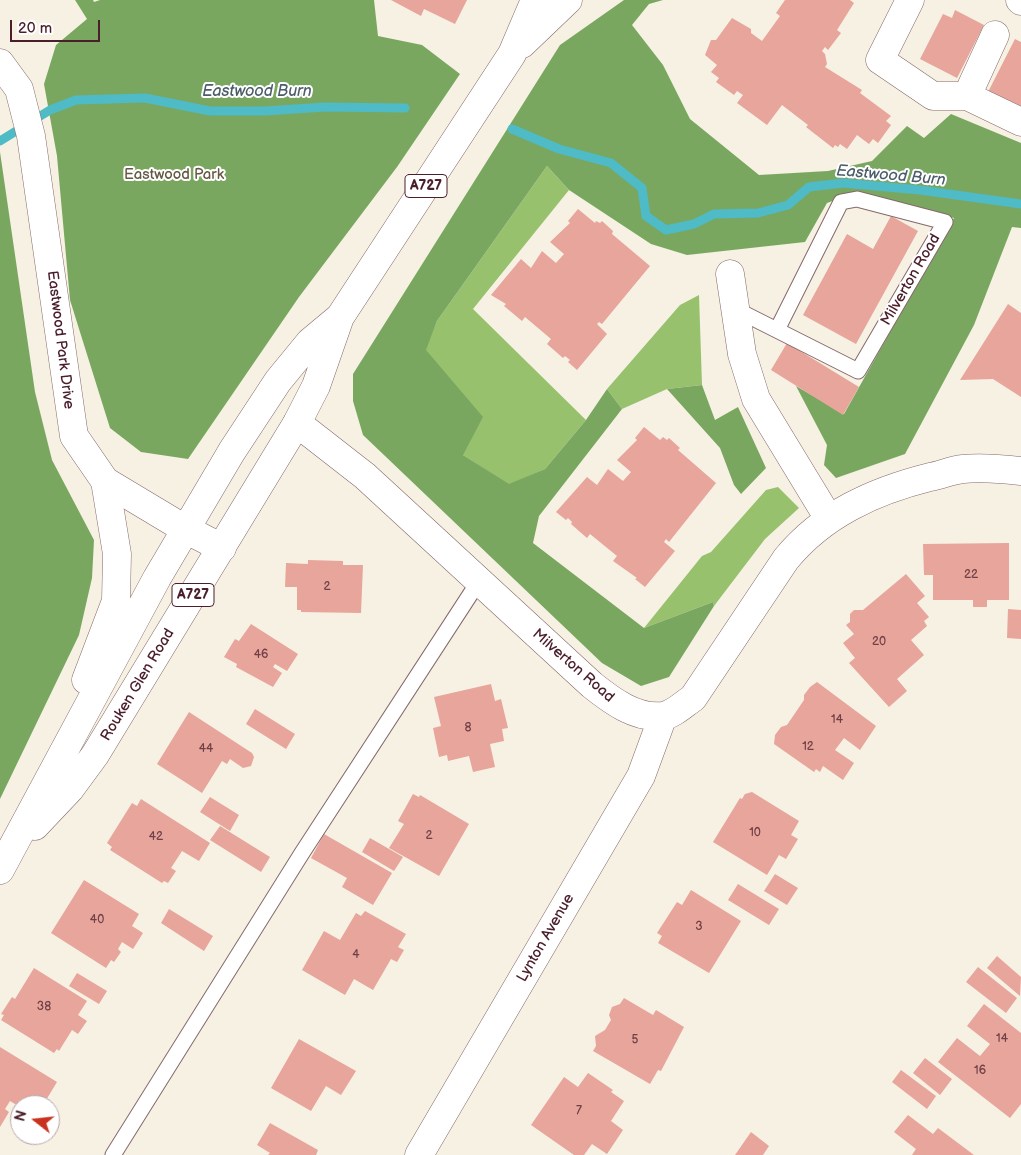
<!DOCTYPE html>
<html>
<head>
<meta charset="utf-8">
<style>
	body { margin:0 }
	#map { position:relative; width:1021px; height:1155px; overflow:hidden; background:#f6f1e2; font-family:"Balsamiq Sans",sans-serif }
	canvas { display:block }
	.north { position:absolute; left:10px; top:1095px; width:50px; height:50px; box-sizing:border-box; background:#fff; border:1px solid #b7a5aa; border-radius:50%; rotate:286deg; font-size:14px; font-weight:700; line-height:20px; text-align:center; color:#4a1f2b }
	.north::after { content:''; display:block; margin:auto; width:18px; height:22px; background:#c8321e; clip-path:polygon(50% 0,100% 100%,50% 72%,0 100%) }
	.scale { position:absolute; left:10px; top:20px; width:90px; height:22px; box-sizing:border-box; border:2px solid #4a1f2b; border-top:0; padding-left:6px; font-size:15px; line-height:18px; white-space:nowrap; color:#4a1f2b; -webkit-text-stroke:4px #fff; paint-order:stroke }
</style>
</head>
<body>
<div id="map">
<canvas width="1021" height="1155"></canvas>
<div class="north">N</div>
<div class="scale">20 m</div>
</div>
<script>
const c = document.querySelector('canvas').getContext('2d');
c.lineJoin = 'round';
function fillPath(path, color) { c.fillStyle = color; c.fill(path, 'evenodd'); }
function stroke(path, color, width, dash) { c.strokeStyle = color; c.lineWidth = width; c.lineCap = dash ? 'butt' : 'round'; c.setLineDash(dash || []); c.stroke(path); }
function write(font, color, halo, rows, align = 'center') {
  c.font = font + ' "Balsamiq Sans",sans-serif'; c.lineWidth = 4; c.setLineDash([]); c.textBaseline = 'middle'; c.strokeStyle = halo; c.fillStyle = color; for (const [text, x, y, turn = 0] of rows) {
    c.save(); c.translate(x, y); c.rotate((+turn || 0) * Math.PI / 180); c.textAlign = isNaN(turn) ? turn : align; if (halo) c.strokeText(text, 0, 0); c.fillText(text, 0, 0); c.restore();
  }
}
fillPath(new Path2D(`
	M 547,166 L 569,190 L 473,309 L 586,420 L 545,469 L 509,485 L 463,455 L 425,350 L 437,321 Z
	M 699,295 L 702,385 L 667,389 L 622,409 L 607,389 L 680,305 Z
	M 778,487 L 799,508 L 765,539 L 714,606 L 713,602 L 644,628 L 702,556 L 711,552 L 766,490 Z`), '#97c16d');
fillPath(new Path2D(`
	M 75,0 L 93,0 L 94,2 L 100,0 L 374,0 L 378,36 L 422,45 L 460,74 L 397,167 L 299,297 L 188,459 L 141,452 L 110,428 L 70,300 L 57,156 L 44,84 L 56,45 L 87,19 Z
	M 624,0 L 663,0 L 649,4 L 632,25 L 663,65 L 690,119 L 759,175 L 828,171 L 872,161 L 907,126 L 924,138 L 951,114 L 1021,143 L 1021,228 L 1012,227 L 974,325 L 905,454 L 836,478 L 824,465 L 827,445 L 796,386 L 844,414 L 954,218 L 857,192 L 827,203 L 805,242 L 687,255 L 651,244 L 569,190 L 547,166 L 437,321 L 426,350 L 483,417 L 463,455 L 509,484 L 545,469 L 586,420 L 607,389 L 622,409 L 539,516 L 533,543 L 644,628 L 713,602 L 714,606 L 669,677 L 641,686 L 602,663 L 363,435 L 353,401 L 353,374 L 560,45 Z
	M 0,152 L 35,392 L 52,460 L 94,540 L 92,578 L 79,635 L 0,799 Z
	M 702,385 L 715,420 L 738,407 L 766,468 L 741,494 L 734,485 L 720,448 L 667,389 Z`), '#79a760');
stroke(new Path2D(`
	M 512,129 L 559,149 L 611,163 L 642,188 L 646,216 L 666,230 L 694,224 L 714,214 L 758,213 L 788,205 L 809,187 L 843,183 L 920,190 L 1021,204
	M 0,141 L 50,110 L 76,100 L 145,98 L 210,111 L 265,111 L 325,107 L 405,108`), '#4ebbc6', 9);
fillPath(new Path2D(`
	M 391,0 L 467,0 L 455,24 L 424,9 L 421,16 Z
	M 785,0 L 850,0 L 854,3 L 837,30 L 841,33 L 828,50 L 825,47 L 822,51 L 825,54 L 827,64 L 825,67 L 862,90 L 860,93 L 891,116 L 886,121 L 891,125 L 878,143 L 873,139 L 869,144 L 857,135 L 847,149 L 840,144 L 838,147 L 835,145 L 833,148 L 806,127 L 808,125 L 782,105 L 767,125 L 737,103 L 743,95 L 737,91 L 734,95 L 716,82 L 719,78 L 711,72 L 717,65 L 705,55 L 711,40 L 716,40 L 732,18 L 751,29 L 751,33 L 762,41 L 780,16 L 776,13 Z
	M 955,10 L 984,25 L 957,78 L 920,59 L 943,14 L 952,18 Z
	M 1015,39 L 1021,42 L 1021,109 L 988,92 Z
	M 578,209 L 595,223 L 596,221 L 600,223 L 602,221 L 613,231 L 612,234 L 650,266 L 602,324 L 599,322 L 597,324 L 607,334 L 577,370 L 568,362 L 570,360 L 565,356 L 563,358 L 547,344 L 551,339 L 525,317 L 522,321 L 504,306 L 506,304 L 491,295 L 521,259 L 531,268 L 542,251 L 556,263 L 564,254 L 550,242 L 570,223 L 568,221 Z
	M 891,216 L 918,231 L 856,344 L 803,315 L 847,234 L 873,249 Z
	M 1008,304 L 1021,313 L 1021,397 L 993,379 L 960,380 Z
	M 787,343 L 859,387 L 843,415 L 771,370 Z
	M 644,427 L 660,440 L 663,437 L 667,440 L 669,438 L 680,448 L 678,450 L 716,483 L 669,542 L 666,539 L 664,542 L 675,551 L 645,587 L 635,579 L 637,578 L 613,561 L 617,556 L 590,534 L 587,538 L 571,524 L 572,522 L 568,518 L 566,520 L 556,512 L 587,477 L 597,485 L 608,469 L 623,481 L 631,472 L 617,460 L 637,440 L 635,438 Z
	M 1009,543 L 1009,600 L 987,600 L 987,607 L 973,607 L 973,600 L 933,600 L 933,575 L 924,575 L 923,544 Z
	M 308,560 L 343,561 L 343,565 L 363,565 L 361,613 L 301,612 L 301,610 L 297,610 L 297,587 L 285,587 L 286,563 L 308,564 Z
	M 906,574 L 925,596 L 917,603 L 929,617 L 924,621 L 927,626 L 911,640 L 924,655 L 897,679 L 907,691 L 889,707 L 849,663 L 855,658 L 843,643 L 854,634 L 846,625 L 850,622 L 850,614 L 854,610 L 863,610 Z
	M 1008,609 L 1021,610 L 1021,639 L 1007,638 Z
	M 251,624 L 298,654 L 287,671 L 275,664 L 273,667 L 282,673 L 273,687 L 236,667 L 237,664 L 224,657 L 235,639 L 239,641 Z
	M 817,682 L 876,726 L 860,750 L 844,738 L 835,750 L 854,763 L 843,780 L 823,766 L 820,772 L 816,769 L 814,772 L 774,744 L 775,735 L 781,727 L 787,725 L 804,700 L 804,695 L 810,687 Z
	M 491,684 L 495,701 L 501,699 L 508,728 L 502,729 L 504,741 L 490,744 L 495,767 L 473,772 L 469,756 L 448,761 L 447,755 L 439,757 L 433,728 L 441,726 L 434,697 Z
	M 255,709 L 295,734 L 286,749 L 246,724 Z
	M 189,712 L 252,753 L 254,757 L 251,766 L 243,768 L 230,759 L 227,764 L 222,761 L 202,793 L 157,764 Z
	M 752,792 L 799,821 L 791,835 L 798,839 L 786,859 L 779,855 L 767,875 L 713,842 L 740,798 L 742,799 L 745,794 Z
	M 413,794 L 419,797 L 420,795 L 469,824 L 439,876 L 389,848 L 404,824 L 398,821 Z
	M 210,797 L 239,815 L 230,831 L 200,812 Z
	M 141,799 L 210,843 L 199,861 L 182,851 L 171,868 L 176,871 L 168,883 L 164,881 L 162,883 L 110,850 L 112,847 L 107,843 L 132,803 L 137,806 Z
	M 220,826 L 270,857 L 261,872 L 210,840 Z
	M 324,834 L 392,873 L 373,905 L 342,887 L 347,878 L 311,858 Z
	M 370,838 L 403,857 L 394,871 L 362,852 Z
	M 775,874 L 798,888 L 787,905 L 764,891 Z
	M 84,880 L 139,914 L 132,926 L 143,933 L 133,949 L 122,942 L 118,949 L 121,952 L 114,962 L 111,960 L 106,968 L 51,933 Z
	M 738,884 L 779,909 L 769,925 L 728,900 Z
	M 691,890 L 741,921 L 709,973 L 658,943 L 662,936 L 657,933 L 677,902 L 682,905 Z
	M 169,909 L 213,936 L 204,951 L 161,923 Z
	M 365,911 L 406,934 L 398,947 L 404,950 L 397,962 L 391,959 L 373,990 L 354,979 L 345,995 L 302,970 L 324,931 L 340,940 L 356,913 L 361,916 Z
	M 997,956 L 1021,977 L 1020,996 L 987,968 Z
	M 978,967 L 1017,998 L 1006,1013 L 966,982 Z
	M 34,968 L 87,1001 L 78,1015 L 87,1021 L 78,1034 L 72,1030 L 59,1051 L 57,1049 L 54,1053 L 1,1020 L 4,1015 L 1,1014 L 12,997 L 15,999 Z
	M 77,973 L 107,991 L 99,1004 L 69,986 Z
	M 624,998 L 653,1015 L 656,1010 L 684,1027 L 661,1071 L 658,1070 L 650,1084 L 593,1051 L 596,1046 L 595,1036 L 605,1030 L 611,1020 L 609,1015 L 612,1007 L 620,1004 Z
	M 984,1004 L 1021,1033 L 1021,1104 L 1010,1118 L 938,1062 L 957,1038 L 980,1056 L 990,1044 L 967,1026 Z
	M 299,1039 L 356,1071 L 341,1095 L 326,1086 L 311,1111 L 271,1088 Z
	M 0,1047 L 57,1082 L 43,1105 L 20,1105 L 20,1107 L 10,1101 L 5,1109 L 9,1112 L 0,1127 Z
	M 925,1058 L 952,1079 L 940,1095 L 913,1073 Z
	M 901,1070 L 936,1096 L 927,1109 L 892,1082 Z
	M 588,1073 L 613,1090 L 611,1092 L 624,1101 L 611,1121 L 623,1130 L 607,1154 L 592,1144 L 584,1155 L 574,1155 L 531,1125 L 564,1077 L 578,1087 Z
	M 908,1115 L 933,1134 L 938,1128 L 974,1155 L 912,1155 L 916,1149 L 894,1132 Z
	M 270,1123 L 318,1150 L 316,1155 L 268,1155 L 270,1153 L 257,1145 Z
	M 751,1132 L 769,1146 L 763,1155 L 735,1155 Z`), '#e7a59b');
const lane = new Path2D(`
	M 737,310 L 858,371 L 945,222 L 857,199 L 841,202 L 777,330
	M 113,1155 L 302,853 L 479,581`);
const street = new Path2D(`
	M 910,0 L 880,60 L 933,96 L 967,96 L 1021,122
	M 0,63 L 19,89 L 31,136 L 74,436 L 105,481 L 185,529 L 222,548
	M 967,96 L 995,35
	M 730,274 L 742,354 L 756,399 L 829,519
	M 297,423 L 365,476 L 592,685 C 612,701 636,719 663,716 C 674,714 684,704 693,698 L 786,559 C 823,514 874,491 930,477 C 941,475 952,470 963,469 C 982,467 1003,469 1021,471
	M 419,1155 L 641,776 L 663,716`);
const primary = new Path2D(`
	M 1020,0 L 1021,1
	M 522,44 L 568,0
	M 86,680 L 116,601 L 117,554 L 105,481
	M 35,826 L 70,789 L 95,755 L 297,423 L 316,386 L 340,317
	M 0,870 L 157,578 L 232,451 L 278,381 L 310,342 L 340,317 L 512,54 L 535,0`);
stroke(lane, '#86686b', 17);
stroke(street, '#86686b', 29);
stroke(primary, '#86686b', 29);
stroke(lane, '#fff', 15);
stroke(street, '#fff', 28);
stroke(primary, '#fff', 28);
write('12px', '#714047', null, [
	["22",971,575],
	["2",327,587],
	["20",879,642],
	["46",261,655],
	["14",837,720],
	["8",468,728],
	["12",808,747],
	["44",206,749],
	["10",755,833],
	["2",429,836],
	["42",156,837],
	["40",97,920],
	["3",699,927],
	["4",356,955],
	["38",44,1007],
	["14",1002,1039],
	["5",635,1040],
	["16",980,1071],
	["7",579,1111]
]);
for (const [x, y, w] of [
	[426,186,42],
	[193,595,42]
]) { const box = new Path2D(); box.roundRect(x - w / 2, y - 11.5, w, 23, 4); c.fillStyle = '#fff'; c.fill(box); stroke(box, '#4a1f2b', 1); }
write('bold 14px', '#4a1f2b', null, [
	["A727",426,186],
	["A727",193,595]
]);
write('15px', '#655842', '#fff', [
	["Eastwood Park",174,175]
]);
write('15px', '#4a1f2b', '#fff', [
	["Milverton Road",911,280,-60],
	["Eastwood Park Drive",60,340,83],
	["Milverton Road",573,666,41],
	["Rouken Glen Road",138,685,-59],
	["Lynton Avenue",546,938,-60]
]);
write('italic 16px', '#4c5d69', '#fff', [
	["Eastwood Burn",257,92],
	["Eastwood Burn",891,176,5]
]);
</script>
</body>
</html>
